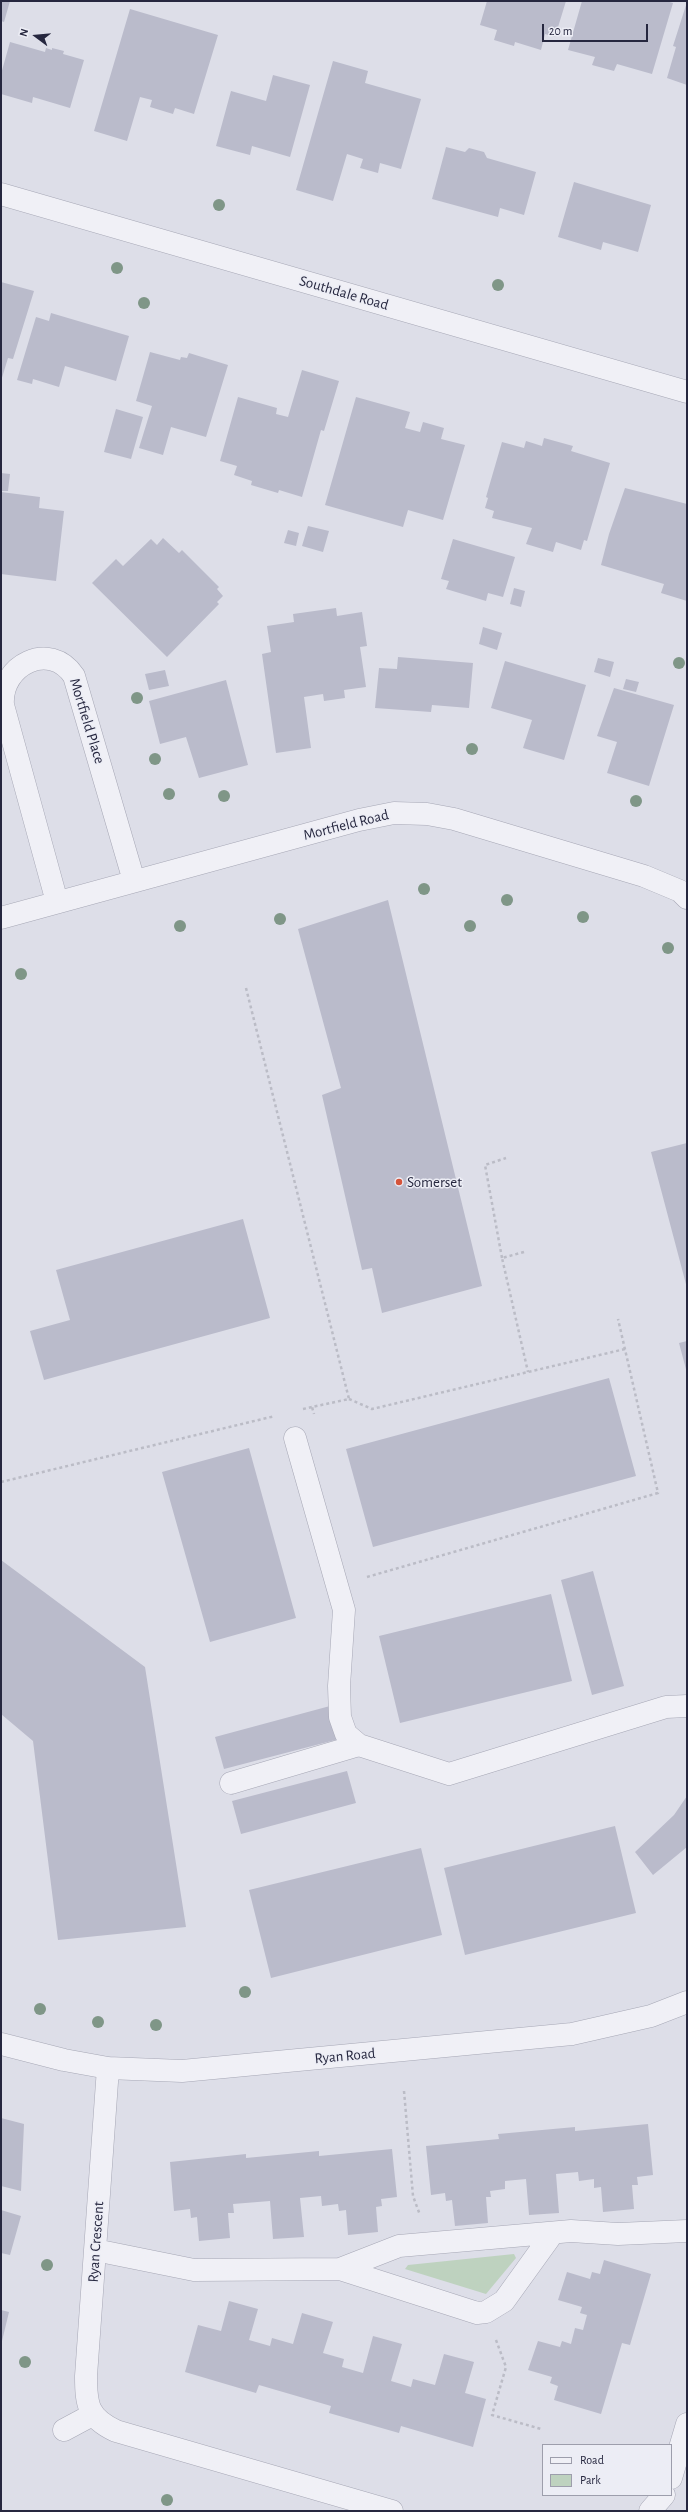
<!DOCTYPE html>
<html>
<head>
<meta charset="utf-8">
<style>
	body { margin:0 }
	#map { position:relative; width:688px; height:2512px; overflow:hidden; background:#dddee8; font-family:"Alegreya Sans",sans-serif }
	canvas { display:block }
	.frame { position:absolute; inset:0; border:2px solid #26273f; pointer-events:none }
	.legend { position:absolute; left:542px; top:2444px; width:130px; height:52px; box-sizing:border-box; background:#ecedf5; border:1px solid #9d9eac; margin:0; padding:5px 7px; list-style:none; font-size:12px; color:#26273f }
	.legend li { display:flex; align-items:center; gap:8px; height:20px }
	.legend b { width:20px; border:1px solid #9d9eac }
	.north { position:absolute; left:16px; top:16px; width:40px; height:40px; -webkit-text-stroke:3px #ecedf5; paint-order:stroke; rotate:286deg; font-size:11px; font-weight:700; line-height:16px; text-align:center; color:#26273f }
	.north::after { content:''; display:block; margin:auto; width:14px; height:18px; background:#26273f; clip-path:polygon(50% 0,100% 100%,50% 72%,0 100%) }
	.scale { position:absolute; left:542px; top:24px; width:106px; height:18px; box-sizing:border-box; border:2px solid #26273f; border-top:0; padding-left:5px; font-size:12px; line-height:14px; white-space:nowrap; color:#26273f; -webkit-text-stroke:3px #ecedf5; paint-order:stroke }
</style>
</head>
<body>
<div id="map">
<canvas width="688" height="2512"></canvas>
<div class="frame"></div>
<ul class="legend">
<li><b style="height:5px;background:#f0f0f6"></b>Road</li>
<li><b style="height:11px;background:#bed2bf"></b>Park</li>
</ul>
<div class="north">N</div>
<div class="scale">20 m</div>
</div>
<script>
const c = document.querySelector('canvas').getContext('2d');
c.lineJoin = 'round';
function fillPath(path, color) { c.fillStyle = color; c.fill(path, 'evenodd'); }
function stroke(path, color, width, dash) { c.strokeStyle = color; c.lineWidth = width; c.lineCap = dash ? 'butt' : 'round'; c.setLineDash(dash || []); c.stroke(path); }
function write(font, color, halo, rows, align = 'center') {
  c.font = font + ' "Alegreya Sans",sans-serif'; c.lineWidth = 3; c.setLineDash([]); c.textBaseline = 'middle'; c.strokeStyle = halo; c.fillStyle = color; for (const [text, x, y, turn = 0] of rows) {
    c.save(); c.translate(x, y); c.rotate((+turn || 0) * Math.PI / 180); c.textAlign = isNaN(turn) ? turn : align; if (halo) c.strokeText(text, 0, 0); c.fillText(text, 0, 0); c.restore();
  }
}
fillPath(new Path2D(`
	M 514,2254 L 516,2258 L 486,2294 L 405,2269 L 408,2265 Z`), '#bed2bf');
fillPath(new Path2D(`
	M 1,1 L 10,1 L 4,22 L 1,21 Z
	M 487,1 L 566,1 L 555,37 L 545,34 L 541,50 L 515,42 L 514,46 L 494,40 L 497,30 L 480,25 Z
	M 582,1 L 666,1 L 673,3 L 652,74 L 617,64 L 614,71 L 592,65 L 595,57 L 568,50 Z
	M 687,2 L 687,85 L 667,78 L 676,47 L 673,46 Z
	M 130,9 L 218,35 L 194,114 L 175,108 L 173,114 L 150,107 L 152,100 L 140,97 L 127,141 L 94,131 Z
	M 10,42 L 45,52 L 46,48 L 52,50 L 52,48 L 64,51 L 63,54 L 84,60 L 70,108 L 33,97 L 32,103 L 1,94 L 1,74 Z
	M 333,61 L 368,71 L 365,83 L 421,99 L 401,169 L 380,163 L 378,173 L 360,168 L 363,159 L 347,154 L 333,201 L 296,190 Z
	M 273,75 L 310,85 L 290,157 L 252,146 L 250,155 L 216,146 L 231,91 L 266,101 Z
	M 446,147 L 465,152 L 469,148 L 484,152 L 487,158 L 536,172 L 524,215 L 500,208 L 498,217 L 432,199 Z
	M 574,182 L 651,205 L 638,252 L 603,242 L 601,250 L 558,237 Z
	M 1,282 L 34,291 L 13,359 L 8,358 L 1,381 Z
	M 51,313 L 129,336 L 116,381 L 65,366 L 59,387 L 33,379 L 32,384 L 17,380 L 36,317 L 49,321 Z
	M 150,352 L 180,360 L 181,357 L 187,358 L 189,353 L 228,365 L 206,437 L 171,427 L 163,455 L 139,448 L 152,406 L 136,401 Z
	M 302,370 L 339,381 L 324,431 L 321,430 L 302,497 L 279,490 L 278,493 L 251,485 L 252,481 L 234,475 L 237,466 L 220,461 L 238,397 L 277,408 L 276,414 L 288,417 Z
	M 356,397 L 410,412 L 405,428 L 420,432 L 423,422 L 444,428 L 441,439 L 465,445 L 443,520 L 408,510 L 403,527 L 325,505 Z
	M 116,409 L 143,417 L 131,459 L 104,452 Z
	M 544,438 L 573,446 L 571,451 L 610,463 L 587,541 L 584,540 L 581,550 L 556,542 L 553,552 L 526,544 L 532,528 L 492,518 L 494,511 L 485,508 L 488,498 L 486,497 L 502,442 L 524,448 L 526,441 L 542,446 Z
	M 1,473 L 10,474 L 8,491 L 1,491 Z
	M 625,488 L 687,504 L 687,601 L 661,593 L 664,584 L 601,565 L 609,534 Z
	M 1,492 L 40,497 L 39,508 L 64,511 L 56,581 L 1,574 Z
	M 308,526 L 329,531 L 323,552 L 302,546 Z
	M 288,530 L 299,533 L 296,546 L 284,543 Z
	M 163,538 L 179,553 L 182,550 L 219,587 L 217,589 L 223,596 L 217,602 L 219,604 L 167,657 L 92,583 L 116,559 L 123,566 L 151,539 L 157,545 Z
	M 453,539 L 515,557 L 503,597 L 488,593 L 486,601 L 446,589 L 449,581 L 441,579 Z
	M 514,588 L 525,591 L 521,607 L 510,604 Z
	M 336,608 L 337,616 L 362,612 L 367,646 L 360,647 L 366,687 L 344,690 L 345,698 L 324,701 L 323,694 L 304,697 L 311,748 L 276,753 L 262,654 L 271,652 L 267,626 L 294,622 L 293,614 Z
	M 483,627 L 502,633 L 497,650 L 479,644 Z
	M 398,657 L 473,663 L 469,708 L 432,705 L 431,712 L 375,708 L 379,668 L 397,669 Z
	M 598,658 L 614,662 L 610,677 L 594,672 Z
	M 505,661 L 586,685 L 564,760 L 523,748 L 532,720 L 491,708 Z
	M 165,670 L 169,686 L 149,690 L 145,674 Z
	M 626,679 L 639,682 L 636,692 L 623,689 Z
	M 226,680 L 248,765 L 199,778 L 186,737 L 160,744 L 149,701 Z
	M 614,688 L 674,705 L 649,786 L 607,773 L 617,742 L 597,736 Z
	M 388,900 L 482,1286 L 382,1313 L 372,1268 L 362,1270 L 322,1095 L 341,1088 L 298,929 Z
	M 687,1143 L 687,1288 L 651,1152 Z
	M 243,1219 L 270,1318 L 44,1380 L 30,1331 L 70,1320 L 56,1270 Z
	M 687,1341 L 687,1373 L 679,1343 Z
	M 609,1378 L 636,1476 L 373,1547 L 346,1449 Z
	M 249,1448 L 296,1618 L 210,1642 L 162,1472 Z
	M 1,1560 L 145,1667 L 186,1927 L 58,1940 L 33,1741 L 1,1714 Z
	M 593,1571 L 624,1686 L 592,1695 L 561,1580 Z
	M 551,1594 L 572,1681 L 400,1723 L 379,1636 Z
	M 330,1706 L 339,1739 L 224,1769 L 215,1737 Z
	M 347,1771 L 356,1803 L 241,1834 L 232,1801 Z
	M 687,1796 L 687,1847 L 653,1875 L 635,1852 L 674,1815 Z
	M 615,1826 L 636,1913 L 465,1955 L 444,1868 Z
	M 421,1848 L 442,1935 L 271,1978 L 249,1890 Z
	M 1,2118 L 24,2124 L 21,2191 L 1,2186 Z
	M 648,2124 L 653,2175 L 637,2177 L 638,2185 L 632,2185 L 634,2209 L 603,2212 L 601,2187 L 594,2188 L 594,2179 L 579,2181 L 578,2172 L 556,2174 L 559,2213 L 529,2215 L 526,2179 L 505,2181 L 505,2189 L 490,2191 L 491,2197 L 486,2197 L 488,2223 L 455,2226 L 452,2200 L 446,2201 L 445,2193 L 431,2195 L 426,2146 L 499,2139 L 498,2134 L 575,2127 L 575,2131 Z
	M 392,2149 L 397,2197 L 381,2199 L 382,2206 L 376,2207 L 378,2232 L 348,2235 L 346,2210 L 339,2211 L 338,2204 L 322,2206 L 321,2196 L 300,2198 L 304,2237 L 273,2239 L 270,2201 L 233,2204 L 234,2213 L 228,2213 L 230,2238 L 199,2241 L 197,2217 L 191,2218 L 190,2209 L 174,2211 L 170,2162 L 246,2154 L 246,2158 L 319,2151 L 319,2156 Z
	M 1,2210 L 21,2216 L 10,2255 L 1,2253 Z
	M 604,2260 L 651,2274 L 630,2345 L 622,2343 L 601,2414 L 554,2400 L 558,2386 L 550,2383 L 552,2377 L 528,2370 L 538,2341 L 560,2347 L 562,2341 L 571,2344 L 575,2328 L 583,2330 L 587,2315 L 580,2313 L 582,2307 L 558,2300 L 567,2272 L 590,2279 L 592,2272 L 600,2274 Z
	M 229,2301 L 258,2309 L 249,2340 L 270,2346 L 272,2338 L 293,2344 L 302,2313 L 333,2322 L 323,2353 L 344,2359 L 342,2367 L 363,2373 L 373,2336 L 402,2344 L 391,2381 L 411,2387 L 413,2379 L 435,2385 L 444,2354 L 474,2362 L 465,2393 L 486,2399 L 473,2447 L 401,2426 L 399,2433 L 329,2413 L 331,2406 L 259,2385 L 256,2393 L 185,2372 L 198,2325 L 221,2331 Z
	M 1,2310 L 9,2312 L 2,2341 L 1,2341 Z`), '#babbcb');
const minor = new Path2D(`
	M 1,194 L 687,392
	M 57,902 L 3,705 C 0,665 50,640 74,676 L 134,881
	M 1,918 L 359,820 L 394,813 L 427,814 L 454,819 L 644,876 L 680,891 L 687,898
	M 295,1438 L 344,1610 L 339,1686 L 340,1717 L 346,1734 L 359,1745
	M 231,1783 L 359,1745 L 449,1774 L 666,1707 L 687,1706
	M 1,2044 L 64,2060 L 108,2068 L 182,2071 L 572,2034 L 651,2016 L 687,2002
	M 108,2068 L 86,2376 C 86,2405 88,2418 116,2431 L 392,2511
	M 95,2250 L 194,2270 L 340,2269 L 399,2246 L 571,2231 L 618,2234 L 687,2231
	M 340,2269 L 477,2313 L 486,2312 L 504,2301 L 553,2233
	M 64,2430 L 92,2415
	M 671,2478 L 687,2424
	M 650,2511 L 664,2495`);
stroke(minor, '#a6a7b5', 23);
stroke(new Path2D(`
	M 246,988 L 349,1399 L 312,1407 L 314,1414
	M 524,1252 L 502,1258 L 528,1372
	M 502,1258 L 485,1165 L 506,1158
	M 349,1399 L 372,1409 L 625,1349
	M 303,1409 L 312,1407
	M 1,1482 L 275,1416
	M 367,1577 L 658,1493 L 618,1319
	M 404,2091 L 413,2196 L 420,2215
	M 496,2340 L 506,2367 L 492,2415 L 541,2429`), '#bbbcc6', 2.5, [3, 3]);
stroke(minor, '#f0f0f6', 22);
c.fillStyle = '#7f9687';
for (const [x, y] of [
	[219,205],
	[117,268],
	[498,285],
	[144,303],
	[679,663],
	[137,698],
	[472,749],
	[155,759],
	[169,794],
	[224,796],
	[636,801],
	[424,889],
	[507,900],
	[583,917],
	[280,919],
	[180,926],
	[470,926],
	[668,948],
	[21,974],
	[245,1992],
	[40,2009],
	[98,2022],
	[156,2025],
	[47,2265],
	[25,2362],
	[167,2500]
]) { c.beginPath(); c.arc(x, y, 6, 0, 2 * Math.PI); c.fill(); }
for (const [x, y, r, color] of [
	[399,1182,4,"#d5533a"]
]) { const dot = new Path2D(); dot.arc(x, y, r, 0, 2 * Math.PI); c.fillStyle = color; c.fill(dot); stroke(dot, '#ecedf5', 1.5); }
write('15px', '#26273f', '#ecedf5', [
	["Southdale Road",344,293,16],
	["Mortfield Place",87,721,73],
	["Mortfield Road",346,825,-14],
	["Ryan Road",345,2056,-5],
	["Ryan Crescent",96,2242,-86]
]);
write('15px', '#26273f', '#ecedf5', [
	["Somerset",407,1182]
], 'left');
</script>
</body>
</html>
